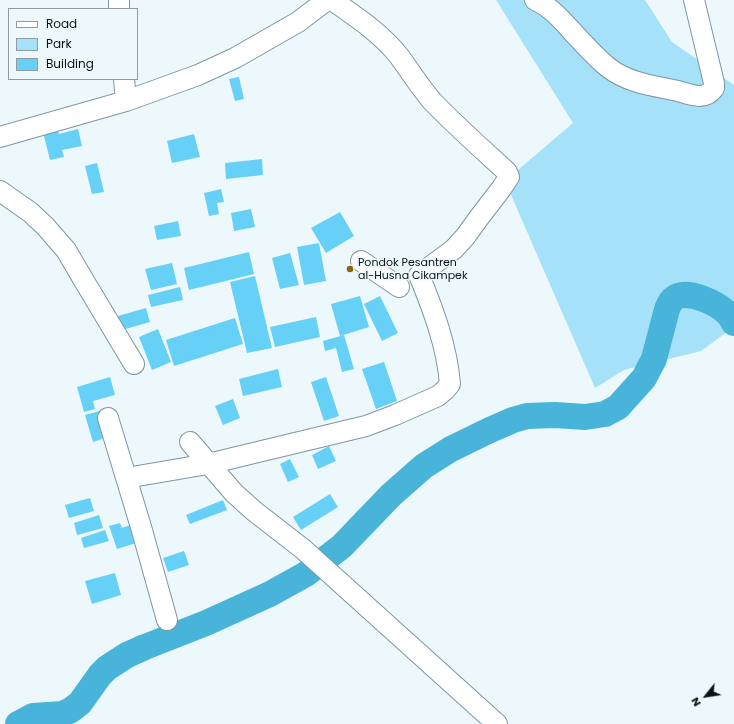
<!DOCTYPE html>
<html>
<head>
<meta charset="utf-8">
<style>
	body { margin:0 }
	#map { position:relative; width:734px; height:724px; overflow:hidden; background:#edf8fc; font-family:Poppins,sans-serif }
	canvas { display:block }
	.legend { position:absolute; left:8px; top:8px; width:130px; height:72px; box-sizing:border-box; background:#edf8fc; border:1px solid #929ca0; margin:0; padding:5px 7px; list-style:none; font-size:12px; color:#091317 }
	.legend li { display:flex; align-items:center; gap:8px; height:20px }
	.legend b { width:20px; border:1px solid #929ca0 }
	.north { position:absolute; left:686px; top:676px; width:40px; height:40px; -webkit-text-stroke:3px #edf8fc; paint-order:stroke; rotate:240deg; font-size:11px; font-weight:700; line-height:16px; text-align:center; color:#091317 }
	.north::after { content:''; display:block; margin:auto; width:14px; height:18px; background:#091317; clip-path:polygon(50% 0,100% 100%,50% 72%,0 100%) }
</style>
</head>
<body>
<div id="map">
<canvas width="734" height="724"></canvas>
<ul class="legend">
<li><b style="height:5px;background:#fff"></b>Road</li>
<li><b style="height:11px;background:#a5e1f9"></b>Park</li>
<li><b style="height:11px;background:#67d0f7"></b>Building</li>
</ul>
<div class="north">N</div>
</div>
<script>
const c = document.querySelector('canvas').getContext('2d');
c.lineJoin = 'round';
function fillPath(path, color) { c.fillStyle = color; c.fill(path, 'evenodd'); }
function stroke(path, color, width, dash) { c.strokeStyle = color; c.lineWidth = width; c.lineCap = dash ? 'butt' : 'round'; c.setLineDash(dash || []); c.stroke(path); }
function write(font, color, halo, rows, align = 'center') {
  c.font = font + ' Poppins,sans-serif'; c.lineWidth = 3; c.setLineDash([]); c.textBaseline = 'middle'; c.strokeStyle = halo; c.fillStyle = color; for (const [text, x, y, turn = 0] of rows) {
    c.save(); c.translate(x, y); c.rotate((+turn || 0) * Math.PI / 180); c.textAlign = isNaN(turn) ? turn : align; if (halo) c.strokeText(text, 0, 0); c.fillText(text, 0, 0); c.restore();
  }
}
fillPath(new Path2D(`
	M 496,0 L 645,0 L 672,42 L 734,85 L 734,327 L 701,351 L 624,370 L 595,388 L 505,181 L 573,123 Z`), '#a5e1f9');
stroke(new Path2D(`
	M 18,724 L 33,716 L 63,714 L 71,710 L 80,703 L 100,675 L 107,668 L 127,655 L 145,647 L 206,623 L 270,594 L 306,574 L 342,546 L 391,495 L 424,466 L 451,449 L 490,430 L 513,420 L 527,416 L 555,415 L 585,417 L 605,414 L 618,407 L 644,378 L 654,359 L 666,313 C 667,309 669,303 673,299 C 686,287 719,304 729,315 C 731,317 732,320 734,323`), '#48b4d9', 26);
fillPath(new Path2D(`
	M 239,77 L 244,99 L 235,101 L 229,79 Z
	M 57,128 L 59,134 L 78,129 L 82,146 L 62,150 L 64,157 L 50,160 L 43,132 Z
	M 194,134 L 200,157 L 172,163 L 167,141 Z
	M 262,159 L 263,175 L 226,179 L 225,163 Z
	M 97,163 L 104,192 L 92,194 L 85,166 Z
	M 221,189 L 224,202 L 217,203 L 219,214 L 209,216 L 204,193 Z
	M 251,209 L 255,227 L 234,231 L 231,213 Z
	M 340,212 L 354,236 L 326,253 L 311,228 Z
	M 178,221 L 181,236 L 157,240 L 154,226 Z
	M 319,243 L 326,281 L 304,285 L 297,247 Z
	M 249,252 L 254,274 L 189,290 L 184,268 Z
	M 290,253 L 299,285 L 280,289 L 272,258 Z
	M 172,263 L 177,284 L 151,290 L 145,269 Z
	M 255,276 L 272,348 L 247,353 L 230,282 Z
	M 180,287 L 183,300 L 151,307 L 148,295 Z
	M 360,296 L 369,327 L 340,336 L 331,304 Z
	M 380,296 L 398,333 L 382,341 L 364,304 Z
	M 146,308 L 150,322 L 122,330 L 118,316 Z
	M 316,317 L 320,337 L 275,347 L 270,327 Z
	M 235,318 L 243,344 L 174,366 L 166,340 Z
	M 158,329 L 171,362 L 152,370 L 139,337 Z
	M 344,335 L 354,369 L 342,372 L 336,348 L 325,351 L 323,341 Z
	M 384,362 L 397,401 L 376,409 L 362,369 Z
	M 278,369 L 282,387 L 243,396 L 239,379 Z
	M 110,377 L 115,395 L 93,401 L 95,409 L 84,412 L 77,387 Z
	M 326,377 L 339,416 L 324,421 L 311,382 Z
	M 233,399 L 240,418 L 223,425 L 215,406 Z
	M 103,410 L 111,436 L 93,442 L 85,415 Z
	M 329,446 L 336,461 L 318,469 L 312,455 Z
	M 290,459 L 299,477 L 288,482 L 280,464 Z
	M 330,494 L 338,507 L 301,530 L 293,517 Z
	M 90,498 L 94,511 L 69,518 L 65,505 Z
	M 223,500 L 227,510 L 190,524 L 186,515 Z
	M 99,515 L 103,528 L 77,535 L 74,523 Z
	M 120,523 L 122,528 L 136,523 L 143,541 L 117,549 L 109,526 Z
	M 105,530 L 109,541 L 84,548 L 81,538 Z
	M 184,551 L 189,565 L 168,572 L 163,558 Z
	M 115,573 L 121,595 L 92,604 L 85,581 Z`), '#67d0f7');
const minor = new Path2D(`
	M 119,0 L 119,9
	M 535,0 C 549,6 560,18 570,29 C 582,42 595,57 609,68 C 628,83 655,86 678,91 C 691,95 705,101 714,88 L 714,83 L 694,0
	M 124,79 L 126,101
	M 0,137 L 126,101 L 198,75 L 235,58 L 298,22 L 327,0
	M 0,191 L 30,212 L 45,226 L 66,250 L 83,279 L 134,364
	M 361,261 L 399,287
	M 108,418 L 141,527 L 167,620
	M 190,442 L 234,493 L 254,511 L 303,549 L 497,724
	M 126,478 L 208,464 L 366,426 L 395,415 L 438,396 L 445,390 L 450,384 C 447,346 433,309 419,275 L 454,249 L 465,237 L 478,219 L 501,189 L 509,177 L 507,172 C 482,149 456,126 432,101 C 420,87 410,71 399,56 C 381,33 356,17 332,0`);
stroke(minor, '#7d97a1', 22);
stroke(minor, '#fff', 20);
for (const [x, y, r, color] of [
	[350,269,4,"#926411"]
]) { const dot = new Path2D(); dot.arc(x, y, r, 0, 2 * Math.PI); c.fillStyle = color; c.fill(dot); stroke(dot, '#edf8fc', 1.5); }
write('11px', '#091317', '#edf8fc', [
	["Pondok Pesantren",358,263],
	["al-Husna Cikampek",358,276]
], 'left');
</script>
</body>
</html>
